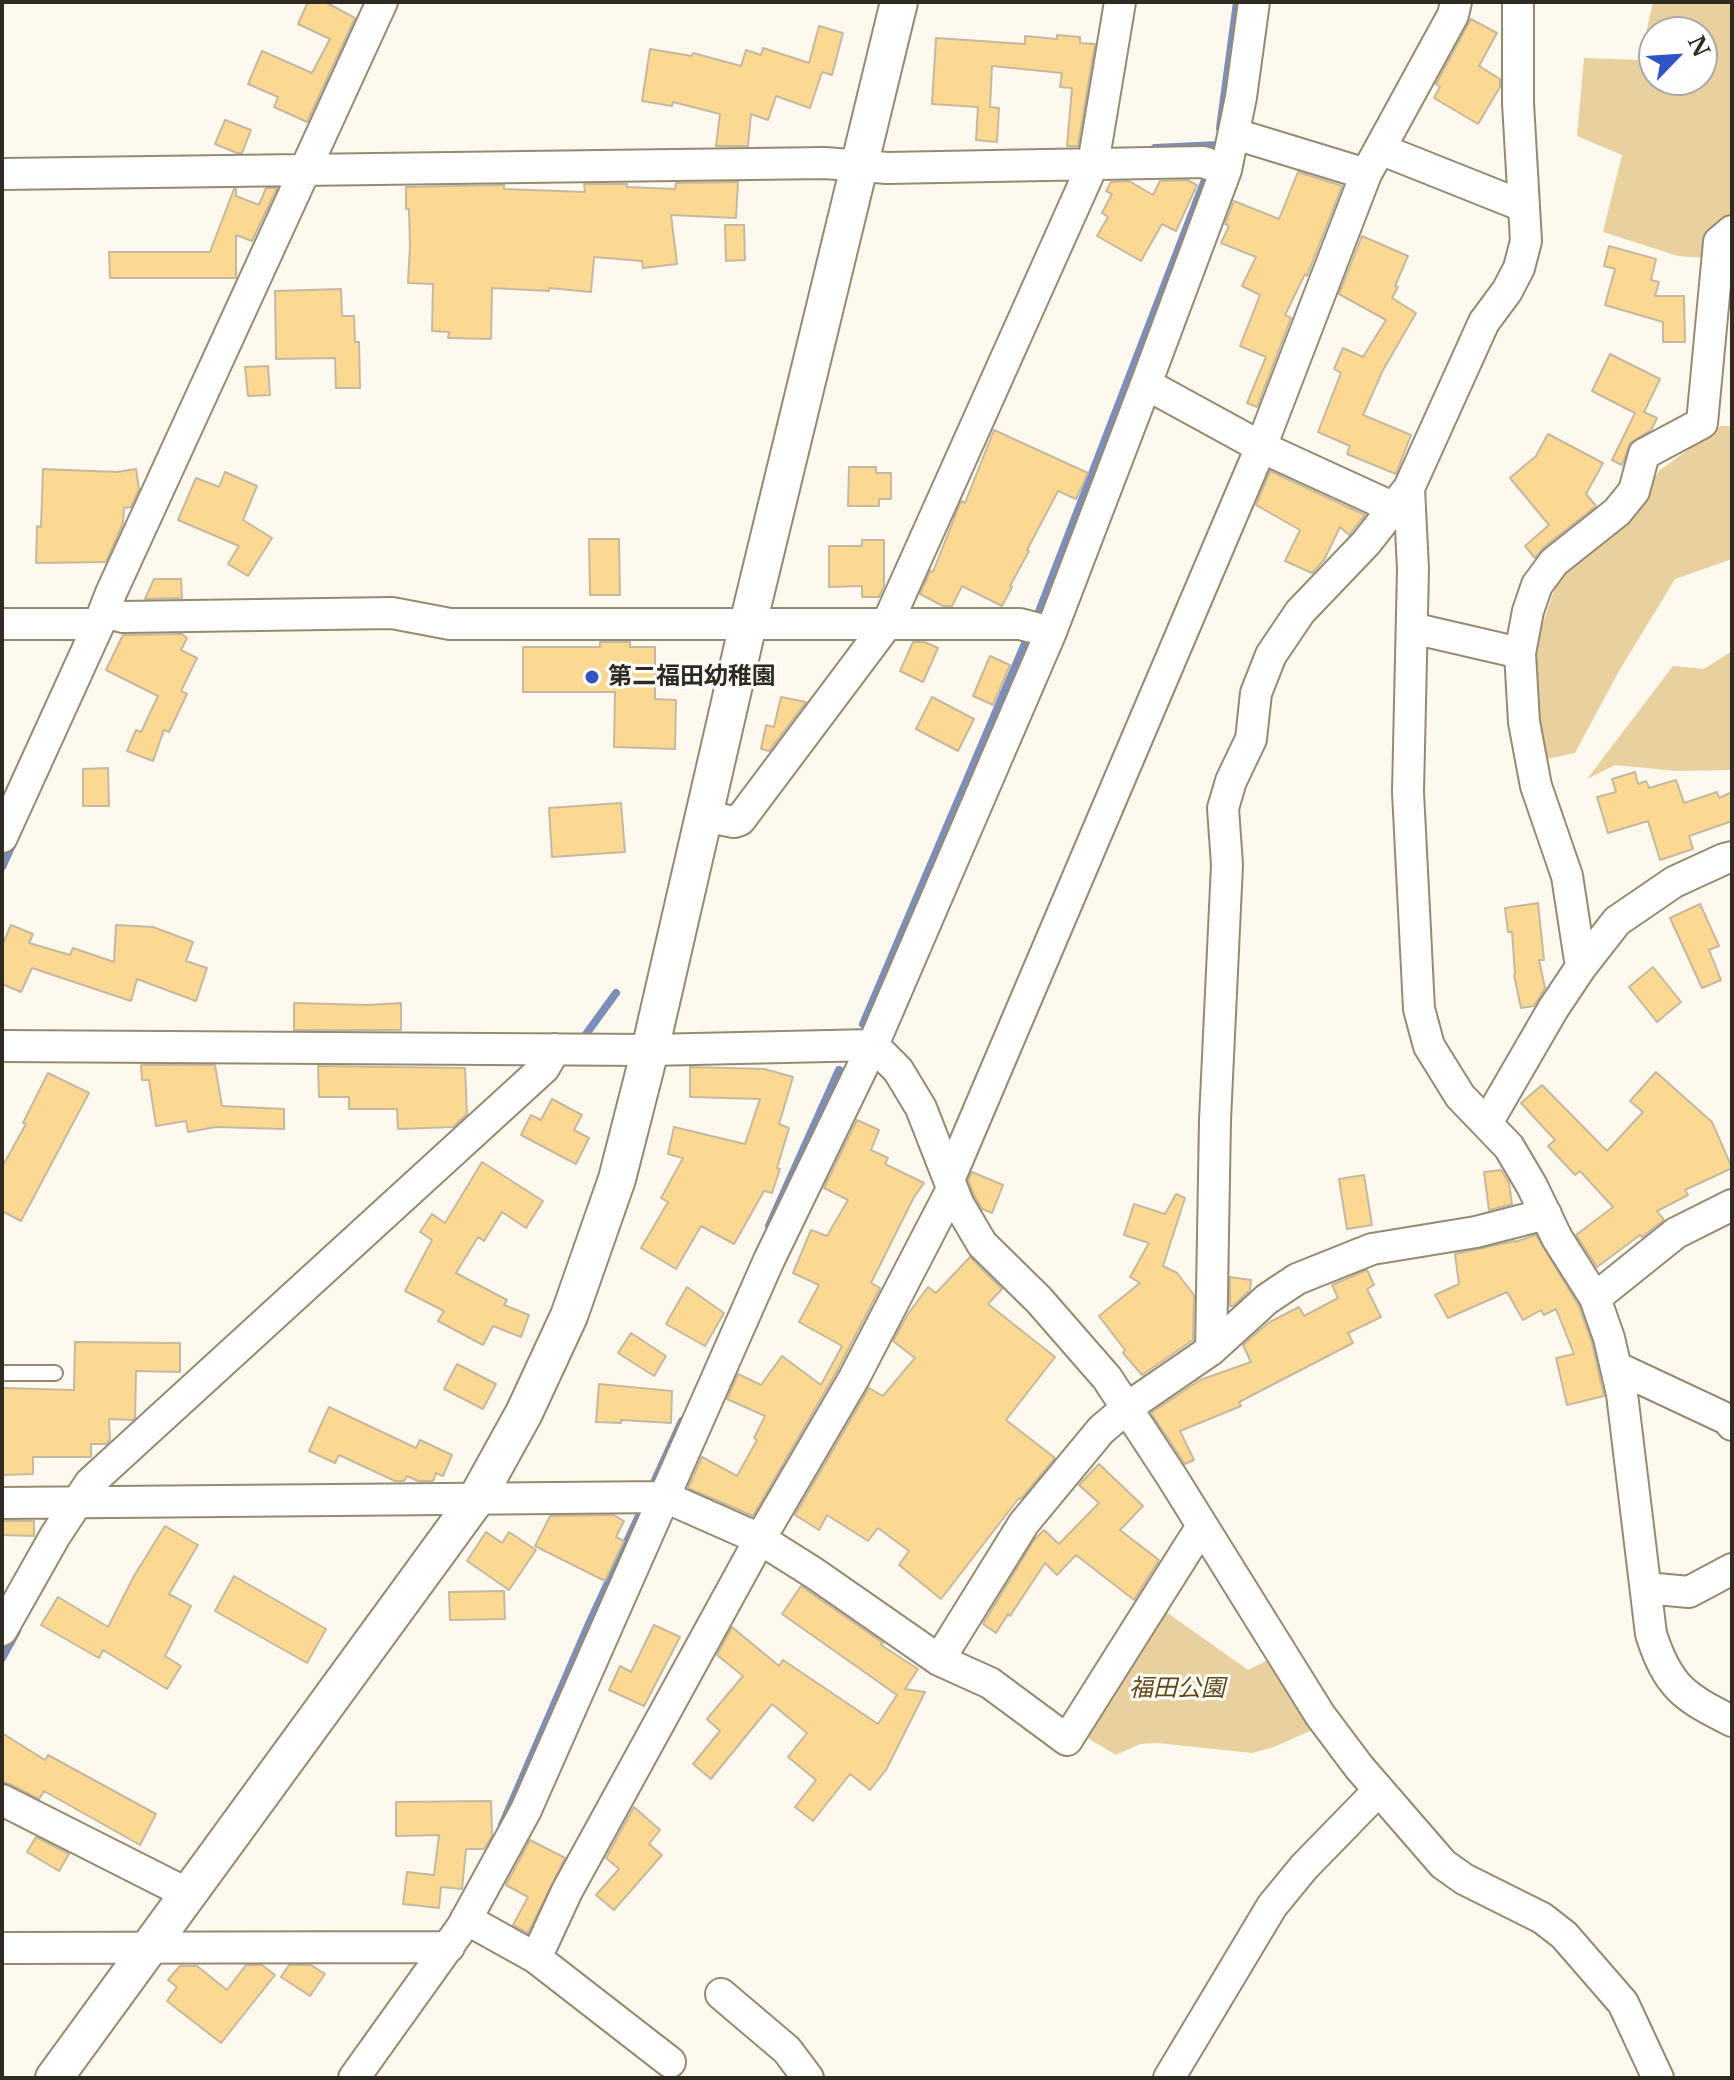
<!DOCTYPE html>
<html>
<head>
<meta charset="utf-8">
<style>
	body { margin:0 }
	#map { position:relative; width:1734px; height:2080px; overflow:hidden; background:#fef9ee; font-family:"Libre Baskerville",serif }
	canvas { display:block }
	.frame { position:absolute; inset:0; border:4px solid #302b21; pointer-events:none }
	.north { position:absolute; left:1638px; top:16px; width:80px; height:80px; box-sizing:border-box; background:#fff; border:2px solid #acaaa6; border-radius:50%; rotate:65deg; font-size:22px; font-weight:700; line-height:32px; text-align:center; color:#302b21 }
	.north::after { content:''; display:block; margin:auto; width:28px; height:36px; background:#2f55c5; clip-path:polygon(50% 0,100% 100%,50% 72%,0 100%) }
</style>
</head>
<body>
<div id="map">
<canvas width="1734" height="2080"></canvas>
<div class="frame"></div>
<div class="north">N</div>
</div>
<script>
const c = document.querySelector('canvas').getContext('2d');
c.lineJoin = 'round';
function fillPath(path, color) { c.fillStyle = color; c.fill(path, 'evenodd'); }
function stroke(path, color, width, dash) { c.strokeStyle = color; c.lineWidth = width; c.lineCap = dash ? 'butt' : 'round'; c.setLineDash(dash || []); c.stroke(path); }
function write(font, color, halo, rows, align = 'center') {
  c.font = font + ' "Libre Baskerville","Noto Sans JP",serif'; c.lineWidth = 6; c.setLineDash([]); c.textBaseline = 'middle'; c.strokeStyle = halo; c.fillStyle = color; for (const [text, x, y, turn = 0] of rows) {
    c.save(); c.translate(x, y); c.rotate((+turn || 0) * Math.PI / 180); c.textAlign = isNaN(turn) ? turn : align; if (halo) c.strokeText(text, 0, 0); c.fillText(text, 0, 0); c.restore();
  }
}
fillPath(new Path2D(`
	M 1653,2 L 1732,2 L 1732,260 L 1678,256 L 1603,232 L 1622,155 L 1577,136 L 1584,58 L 1640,60 ZM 1654,32 L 1702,32 L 1702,80 L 1654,80 Z
	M 1721,426 L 1732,426 L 1732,559 L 1675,579 L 1619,671 L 1575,753 L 1542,760 L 1535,646 L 1560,573 L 1614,531 L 1660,470 Z
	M 1732,651 L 1732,770 L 1676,771 L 1615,765 L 1587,779 L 1673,666 L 1704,669 Z
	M 1162,1609 L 1248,1670 L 1272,1658 L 1313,1723 L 1310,1731 L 1274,1747 L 1252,1753 L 1157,1743 L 1140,1744 L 1116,1755 L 1079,1733 Z`), '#e8d09f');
stroke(new Path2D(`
	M 1220,128 L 1237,2
	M 1155,148 L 1218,145
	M 1035,622 L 1208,172
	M 2,867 L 13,843
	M 863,1024 L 1029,634
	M 581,1041 L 616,993
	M 769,1226 L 839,1070
	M 651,1489 L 682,1421
	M 2,1658 L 17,1631
	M 502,1825 L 588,1626 L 644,1505`), '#7d8fb8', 8);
const building = new Path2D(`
	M 308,2 L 325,2 L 355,18 L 307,122 L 274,107 L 278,97 L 248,84 L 262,51 L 312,73 L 330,39 L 298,24 Z
	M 1471,19 L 1497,33 L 1479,66 L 1500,79 L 1500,87 L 1478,124 L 1434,98 L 1440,87 L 1436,84 Z
	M 819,26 L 843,33 L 832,75 L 822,72 L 810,108 L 776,96 L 768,120 L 751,114 L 748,146 L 716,146 L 720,114 L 673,102 L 672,106 L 642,101 L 650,49 L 692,56 L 693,53 L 741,66 L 746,50 L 761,55 L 763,48 L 809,63 Z
	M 1057,35 L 1080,37 L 1080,43 L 1095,44 L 1078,146 L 1067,146 L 1072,88 L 1060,87 L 1062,73 L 992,66 L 990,107 L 999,108 L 997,142 L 976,140 L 978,107 L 932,104 L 936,38 L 1025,44 L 1025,36 L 1057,39 Z
	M 225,120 L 251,130 L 242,153 L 237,153 L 215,144 Z
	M 1298,172 L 1342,186 L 1307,276 L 1305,274 L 1285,315 L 1291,318 L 1257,407 L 1247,403 L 1266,357 L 1240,346 L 1260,295 L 1242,286 L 1256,257 L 1221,243 L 1229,226 L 1225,224 L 1234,201 L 1279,219 Z
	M 1187,180 L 1197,185 L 1176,231 L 1162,224 L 1141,261 L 1097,236 L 1108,217 L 1102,213 L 1112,194 L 1106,191 L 1111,182 L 1129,181 L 1153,195 L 1160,181 Z
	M 738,182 L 736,218 L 671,215 L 677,264 L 643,268 L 642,261 L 594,257 L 591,292 L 549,288 L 549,291 L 492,288 L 491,339 L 448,338 L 449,332 L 432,331 L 433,284 L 408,283 L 410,246 L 409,209 L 406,209 L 406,187 L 504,185 L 504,189 L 585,192 L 584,184 L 627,184 L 627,187 L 675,189 L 676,183 Z
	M 266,188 L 277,188 L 252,241 L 236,235 L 236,278 L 110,278 L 109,252 L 210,252 L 234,189 L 236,189 L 236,196 L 259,205 Z
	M 725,225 L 744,225 L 745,260 L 726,261 Z
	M 1362,236 L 1408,256 L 1395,286 L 1398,287 L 1392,298 L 1416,313 L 1383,370 L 1363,415 L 1411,435 L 1396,474 L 1347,454 L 1350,446 L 1318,432 L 1341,373 L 1334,369 L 1343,348 L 1363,357 L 1386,320 L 1339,294 Z
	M 1609,246 L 1656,259 L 1651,280 L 1659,282 L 1655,296 L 1684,296 L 1685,342 L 1663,342 L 1663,322 L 1605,305 L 1615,269 L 1604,266 Z
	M 341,289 L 342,316 L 354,316 L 355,342 L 359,342 L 360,388 L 336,388 L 335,358 L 276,359 L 275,291 Z
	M 1610,354 L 1660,379 L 1644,412 L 1657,418 L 1651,430 L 1630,443 L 1622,465 L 1612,460 L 1635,413 L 1592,391 Z
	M 268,366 L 270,395 L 248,396 L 245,367 Z
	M 994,430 L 1088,473 L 1076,499 L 1058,491 L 1027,550 L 1029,551 L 1010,586 L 1012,587 L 1002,606 L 962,586 L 952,606 L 943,606 L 920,594 L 930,571 L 933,572 L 959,506 L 962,501 L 965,503 Z
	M 1548,434 L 1603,463 L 1586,494 L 1596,506 L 1543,548 L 1535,558 L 1525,546 L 1549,525 L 1510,478 L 1536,456 Z
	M 849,467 L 876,467 L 876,473 L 891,473 L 891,499 L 879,499 L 879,506 L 848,506 Z
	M 43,469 L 117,472 L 136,469 L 139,489 L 131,507 L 124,508 L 123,523 L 106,562 L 36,563 L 37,526 L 41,527 Z
	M 1270,471 L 1365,515 L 1349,535 L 1340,527 L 1324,560 L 1312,573 L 1285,561 L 1300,530 L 1256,505 Z
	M 225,472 L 257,486 L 243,520 L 272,538 L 248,576 L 228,564 L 239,546 L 178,520 L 196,478 L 219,487 Z
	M 589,539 L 619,539 L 620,595 L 590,595 Z
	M 862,540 L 884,540 L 884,586 L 879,597 L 862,597 L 862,586 L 829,587 L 829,546 L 862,546 Z
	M 154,579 L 181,579 L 182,598 L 145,599 Z
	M 182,634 L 187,638 L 181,650 L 197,658 L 181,691 L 187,694 L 169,732 L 164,730 L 153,761 L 127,751 L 136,730 L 141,732 L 158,696 L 106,670 L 123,635 Z
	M 600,642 L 630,642 L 630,647 L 655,647 L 655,699 L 676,700 L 675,749 L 614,747 L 615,692 L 523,692 L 523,647 L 600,647 Z
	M 913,642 L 925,642 L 938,648 L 923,682 L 900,671 Z
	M 990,656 L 1010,665 L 993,705 L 973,696 Z
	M 781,697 L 806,702 L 769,751 L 761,749 L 766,725 L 774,727 Z
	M 932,697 L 974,719 L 958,751 L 916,729 Z
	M 108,768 L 109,806 L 83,806 L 83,769 Z
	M 1635,772 L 1638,784 L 1646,781 L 1649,788 L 1676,780 L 1684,803 L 1717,792 L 1719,798 L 1732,792 L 1732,821 L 1689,836 L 1693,849 L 1660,860 L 1648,821 L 1608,833 L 1597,797 L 1616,792 L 1612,779 Z
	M 621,803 L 625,852 L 552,857 L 549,808 Z
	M 1538,903 L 1544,960 L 1539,960 L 1545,988 L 1534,1006 L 1521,1008 L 1514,975 L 1515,974 L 1512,932 L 1508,932 L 1505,908 Z
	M 1700,904 L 1719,946 L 1709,950 L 1721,980 L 1702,988 L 1670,918 Z
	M 11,925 L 33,934 L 29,943 L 70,955 L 73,948 L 114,962 L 116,925 L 153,927 L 193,942 L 186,961 L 207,968 L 196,1001 L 137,979 L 131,1001 L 32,968 L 21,992 L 2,984 L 2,946 Z
	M 1653,967 L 1681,1002 L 1657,1022 L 1629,987 Z
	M 294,1003 L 368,1005 L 401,1003 L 401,1030 L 294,1030 Z
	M 141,1065 L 215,1065 L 222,1106 L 284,1109 L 284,1129 L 216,1127 L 188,1132 L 186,1121 L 156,1126 L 149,1080 L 142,1080 Z
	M 318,1066 L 465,1068 L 467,1114 L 453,1127 L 398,1129 L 397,1109 L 349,1109 L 349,1097 L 319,1097 Z
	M 690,1067 L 764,1069 L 793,1077 L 779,1124 L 789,1128 L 777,1168 L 780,1169 L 772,1193 L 764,1191 L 734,1244 L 701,1226 L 676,1269 L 641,1248 L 668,1202 L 661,1198 L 683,1158 L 668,1154 L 674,1127 L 745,1144 L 760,1099 L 690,1097 Z
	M 1656,1072 L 1712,1122 L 1732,1168 L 1685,1190 L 1688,1195 L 1657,1211 L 1664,1220 L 1642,1237 L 1640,1235 L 1597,1267 L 1576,1235 L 1613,1207 L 1580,1171 L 1575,1175 L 1548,1146 L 1555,1140 L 1521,1103 L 1542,1085 L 1607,1151 L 1643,1112 L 1630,1101 Z
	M 48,1073 L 89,1093 L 21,1221 L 2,1211 L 2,1167 L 26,1124 L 23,1123 Z
	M 552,1099 L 582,1115 L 574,1130 L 589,1138 L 576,1164 L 521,1135 L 531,1115 L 541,1120 Z
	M 857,1120 L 879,1130 L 871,1150 L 888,1158 L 885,1164 L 924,1183 L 914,1197 L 871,1283 L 880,1288 L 838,1369 L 753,1516 L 688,1488 L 702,1457 L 737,1476 L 757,1440 L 754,1438 L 765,1416 L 727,1399 L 738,1374 L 761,1385 L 782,1356 L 821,1385 L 842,1346 L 799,1322 L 819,1285 L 793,1273 L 811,1230 L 827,1236 L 848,1200 L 824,1188 Z
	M 482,1162 L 543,1201 L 526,1228 L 502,1212 L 484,1241 L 478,1237 L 456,1273 L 507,1300 L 504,1305 L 529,1315 L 521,1337 L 493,1326 L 483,1345 L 438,1321 L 444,1311 L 405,1291 L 432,1240 L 420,1232 L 432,1214 L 445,1223 Z
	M 1501,1170 L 1509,1183 L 1512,1204 L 1489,1210 L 1484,1172 Z
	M 972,1172 L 1003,1185 L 992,1213 L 982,1209 L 974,1195 L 968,1180 Z
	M 1364,1175 L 1372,1225 L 1347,1229 L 1339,1179 Z
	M 1176,1194 L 1185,1198 L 1163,1266 L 1177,1273 L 1194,1295 L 1193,1340 L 1142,1375 L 1123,1353 L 1125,1350 L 1099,1316 L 1140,1283 L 1130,1277 L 1149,1243 L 1124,1235 L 1134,1204 L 1165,1214 Z
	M 1536,1235 L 1579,1306 L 1592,1343 L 1604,1396 L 1567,1405 L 1556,1358 L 1574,1354 L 1556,1309 L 1544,1315 L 1541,1310 L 1523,1320 L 1507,1292 L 1448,1318 L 1435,1295 L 1459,1284 L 1455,1254 L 1515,1241 L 1515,1242 Z
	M 970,1257 L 1002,1289 L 988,1304 L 1055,1357 L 1006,1420 L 1055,1458 L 1021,1499 L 1019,1498 L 941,1599 L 899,1565 L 909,1551 L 878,1528 L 868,1541 L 827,1515 L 819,1530 L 795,1515 L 869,1388 L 883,1396 L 915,1358 L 893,1341 L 908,1314 L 928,1287 L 936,1293 Z
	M 1367,1270 L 1374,1285 L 1367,1289 L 1381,1317 L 1348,1333 L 1353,1343 L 1239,1402 L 1241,1406 L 1180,1431 L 1194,1460 L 1185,1464 L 1151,1413 L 1200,1380 L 1251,1362 L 1243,1345 L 1268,1323 L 1299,1307 L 1304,1316 L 1338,1298 L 1332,1285 Z
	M 1230,1277 L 1251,1280 L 1250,1290 L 1233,1306 L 1230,1306 Z
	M 687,1287 L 724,1313 L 705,1346 L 666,1324 Z
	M 631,1333 L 666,1356 L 654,1376 L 618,1353 Z
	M 75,1342 L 180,1343 L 180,1372 L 136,1371 L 135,1418 L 133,1420 L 109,1419 L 110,1440 L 106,1444 L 91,1444 L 91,1457 L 33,1457 L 33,1474 L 2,1475 L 2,1388 L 74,1390 Z
	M 457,1364 L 496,1384 L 483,1409 L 444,1389 Z
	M 599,1384 L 672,1391 L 671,1423 L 621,1420 L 621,1423 L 596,1422 Z
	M 329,1407 L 416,1448 L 420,1440 L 452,1455 L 443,1476 L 436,1473 L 433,1481 L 418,1481 L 407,1476 L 404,1481 L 395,1481 L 339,1455 L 335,1463 L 309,1451 Z
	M 1099,1464 L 1143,1506 L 1120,1530 L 1159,1560 L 1134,1600 L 1076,1555 L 1057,1575 L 1045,1563 L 1010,1616 L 1008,1614 L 996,1633 L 983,1624 L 1034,1540 L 1044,1530 L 1059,1544 L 1099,1503 L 1079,1485 Z
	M 614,1515 L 624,1521 L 616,1537 L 624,1541 L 605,1581 L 535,1546 L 550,1516 Z
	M 2,1521 L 34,1521 L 34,1536 L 2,1535 Z
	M 165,1526 L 198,1545 L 169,1594 L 191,1606 L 165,1656 L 181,1666 L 167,1689 L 103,1650 L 99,1658 L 41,1625 L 58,1597 L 108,1627 L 134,1576 Z
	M 486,1532 L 502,1543 L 509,1532 L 536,1550 L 509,1590 L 467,1561 Z
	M 234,1576 L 326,1629 L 307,1663 L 215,1611 Z
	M 801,1586 L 883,1643 L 881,1645 L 918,1669 L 905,1689 L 925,1692 L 886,1770 L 870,1790 L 850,1774 L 813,1821 L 795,1807 L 816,1780 L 788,1757 L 807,1733 L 772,1704 L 711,1779 L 693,1764 L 720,1731 L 707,1719 L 743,1676 L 717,1655 L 732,1627 L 779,1666 L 783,1660 L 878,1724 L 897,1695 L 782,1614 Z
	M 504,1591 L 505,1619 L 450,1620 L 449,1592 Z
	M 654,1625 L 680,1637 L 644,1706 L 609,1690 L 620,1666 L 631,1672 Z
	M 2,1733 L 45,1760 L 48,1755 L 156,1814 L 140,1845 L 44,1791 L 39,1799 L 10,1784 L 2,1782 Z
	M 491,1801 L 492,1836 L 484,1849 L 466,1849 L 462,1889 L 441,1887 L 439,1908 L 403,1904 L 407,1872 L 434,1875 L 439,1835 L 396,1836 L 396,1802 Z
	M 634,1807 L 660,1830 L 649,1844 L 662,1855 L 614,1910 L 596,1895 L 619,1869 L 606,1858 Z
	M 36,1837 L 69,1854 L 59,1871 L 27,1852 Z
	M 530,1840 L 565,1858 L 528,1933 L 513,1925 L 528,1897 L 506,1885 Z
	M 246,1965 L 262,1965 L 275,1975 L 221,2043 L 167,2001 L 177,1987 L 168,1980 L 180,1966 L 197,1966 L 227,1990 Z
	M 289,1965 L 311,1965 L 325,1974 L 310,1996 L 281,1977 Z`);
fillPath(building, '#fcd993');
stroke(building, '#c6b99f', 2);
const service = new Path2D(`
	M 2,1373 L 55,1373`);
const minor = new Path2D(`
	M 1518,2 L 1518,103 L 1526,241 L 1519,268 L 1507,291 L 1484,322 L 1409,488 L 1413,569 L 1408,792 L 1419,1009 L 1429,1046 L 1460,1096 L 1509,1147 L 1532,1186 L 1557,1238 L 1595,1298 L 1609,1338 L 1622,1394 L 1651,1634 C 1668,1687 1684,1697 1732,1721
	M 1235,134 L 1366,174
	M 1380,149 L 1523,206
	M 2,174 L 825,163 L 887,168 L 1203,162 L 1226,170
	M 1146,384 L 1261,447 L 1394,508
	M 105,612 L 123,617 L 392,613 L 450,624 L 1020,624 L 1051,632
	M 2,624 L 99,624
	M 1412,628 L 1520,653
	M 704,816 L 734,822 L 740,820 L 887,624 L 1093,164 L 1120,2
	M 2,837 L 99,624 L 111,593 L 382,2
	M 1581,967 L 1567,876 L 1536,786 L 1524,722 L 1520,653 L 1528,611 L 1537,585 L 1554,562 L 1617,512 L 1634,491 L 1644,454 L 1702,423 L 1719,242 L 1732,231
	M 2,1046 L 650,1050 L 873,1045 L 898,1070 L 921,1108 L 958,1203 L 982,1244 L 1039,1300 L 1107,1378 L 1172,1477 L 1320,1715 L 1359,1767 L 1443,1864 L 1464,1879 L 1542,1918 L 1564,1935 L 1623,2003 L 1658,2078
	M 1487,1123 L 1553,1009 L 1581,967 L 1617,921 L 1674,882 L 1724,859 L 1732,857
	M 949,1180 L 1261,447 L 1366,174 L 1453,15 L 1456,2
	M 1595,1298 L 1676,1233 L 1732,1205
	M 1211,1350 L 1215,1120 L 1227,865 L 1223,808 L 1231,781 L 1251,739 L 1256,693 L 1271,655 L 1300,612 L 1366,543 L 1409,488
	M 1616,1367 L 1727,1419 L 1732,1425
	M 2,1503 L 665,1497 L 760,1539 L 814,1573 L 939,1660 L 990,1683 L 1067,1740 L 1202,1526
	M 1646,1588 L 1689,1592 L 1732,1569
	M 2,1630 L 55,1536 L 90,1483 L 544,1068 L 555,1049
	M 939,1660 L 1024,1523 L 1101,1430 L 1128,1407 L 1211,1350 L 1267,1299 L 1297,1279 L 1372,1249 L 1476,1232 L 1546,1214
	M 2,1800 L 188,1894
	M 466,1919 L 536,1958 L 670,2062
	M 2,1948 L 449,1947
	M 536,1958 L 567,1891 L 760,1539 L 854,1378 L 952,1189
	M 721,1994 L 787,2050 L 808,2078
	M 354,2078 L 462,1927 L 526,1810 L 769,1260 L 873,1045 L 1051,632 L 1146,384 L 1226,170 L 1241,97 L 1254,2
	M 1169,2078 L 1272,1906 L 1304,1867 L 1379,1790`);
const tertiary = new Path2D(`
	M 54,2078 L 477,1498 L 524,1413 L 569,1316 L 617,1179 L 650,1050 L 748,624 L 899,2`);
stroke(service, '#968a72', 18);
stroke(minor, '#968a72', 34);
stroke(tertiary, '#968a72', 40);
stroke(service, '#fff', 14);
stroke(minor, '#fff', 30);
stroke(tertiary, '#fff', 36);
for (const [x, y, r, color] of [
	[592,677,8,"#2f55c5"]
]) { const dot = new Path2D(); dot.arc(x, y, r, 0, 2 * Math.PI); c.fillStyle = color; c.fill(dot); stroke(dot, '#fff', 3); }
write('bold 24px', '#302b21', '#fff', [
	["第二福田幼稚園",608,677]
], 'left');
write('italic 24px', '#614914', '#fff', [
	["福田公園",1177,1689]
]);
</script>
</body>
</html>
